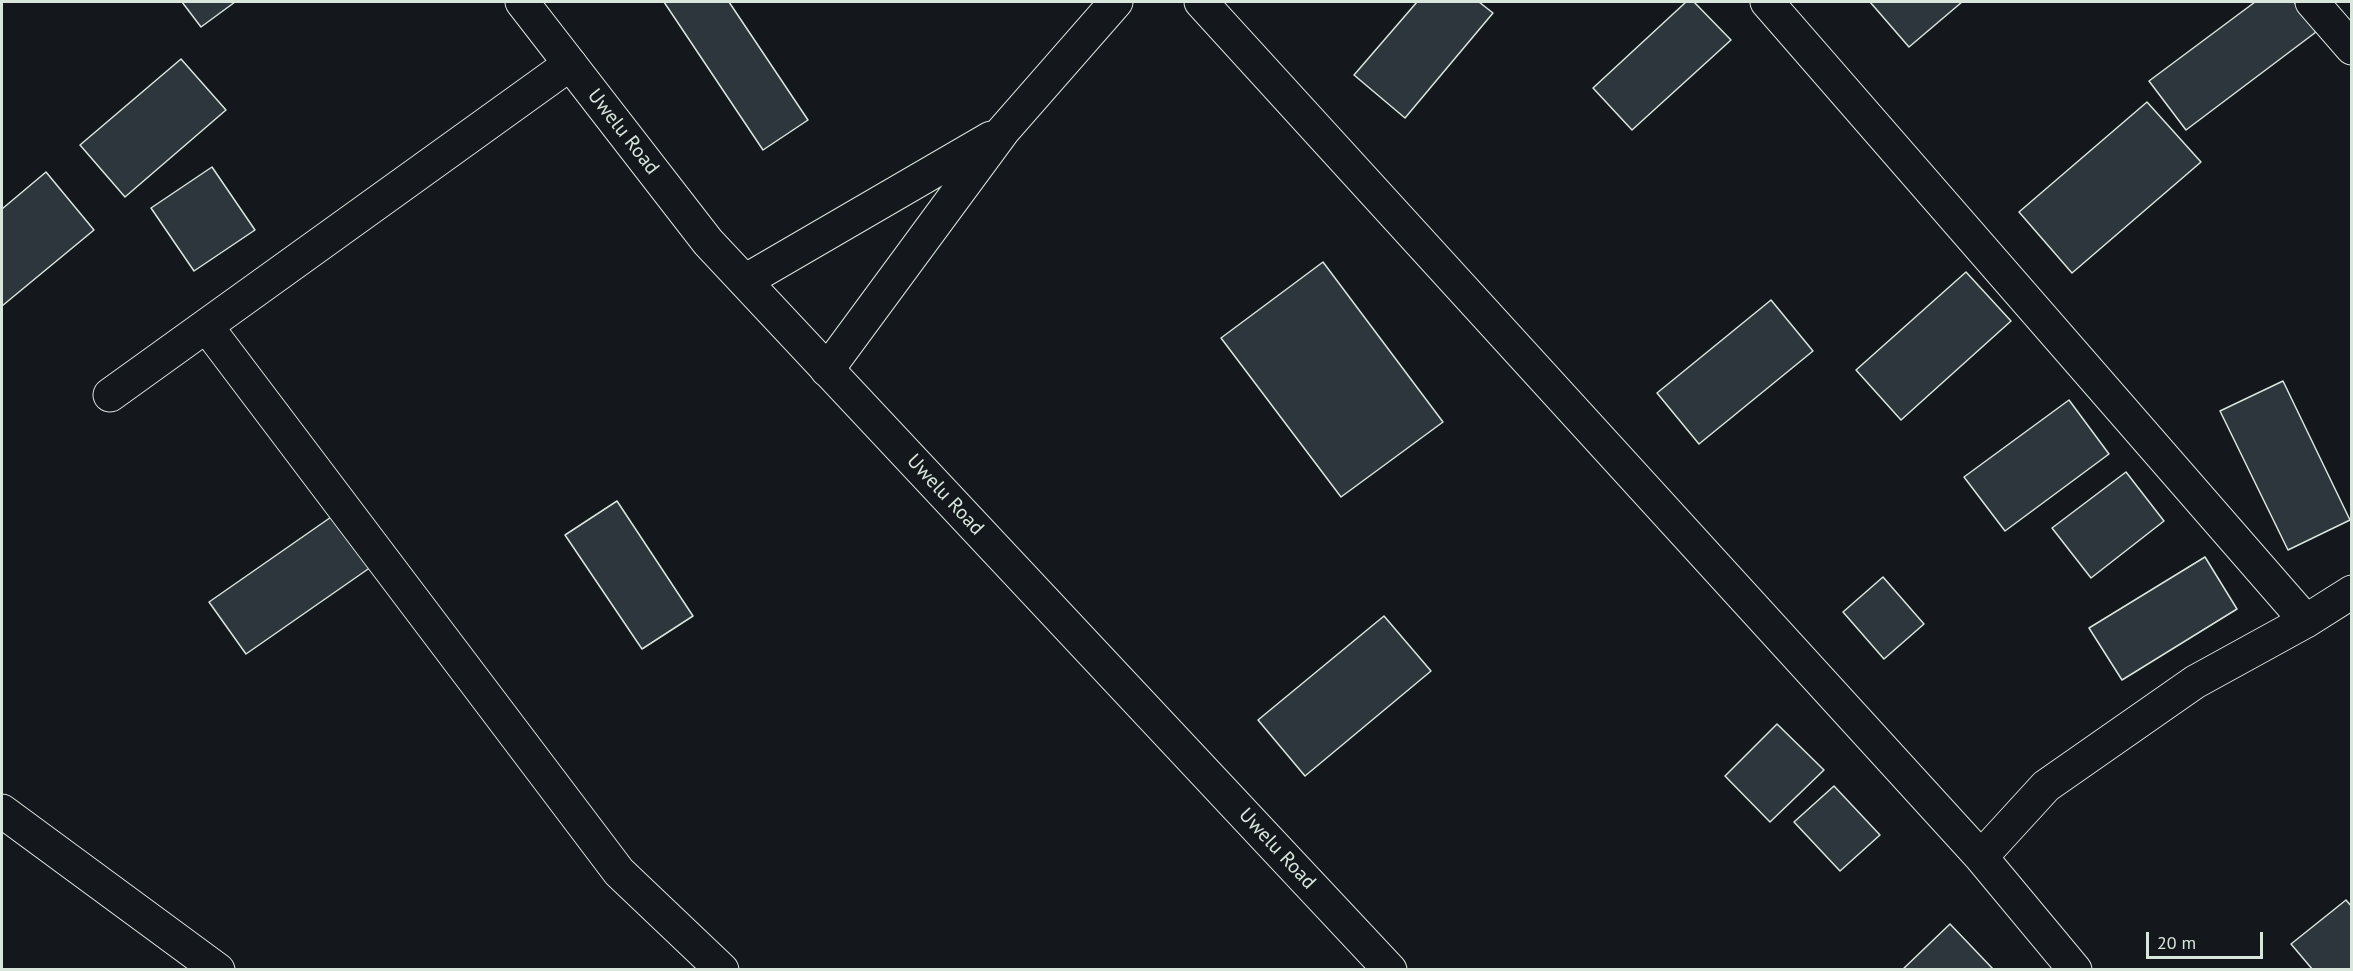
<!DOCTYPE html>
<html>
<head>
<meta charset="utf-8">
<style>
	body { margin:0 }
	#map { position:relative; width:2353px; height:971px; overflow:hidden; background:#14181c; font-family:"PT Sans",sans-serif }
	canvas { display:block }
	.frame { position:absolute; inset:0; border:3px solid #d8e6dc; pointer-events:none }
	.scale { position:absolute; left:2146px; top:932px; width:117px; height:27px; box-sizing:border-box; border:3px solid #d8e6dc; border-top:0; padding-left:8px; font-size:18px; line-height:21px; white-space:nowrap; color:#d8e6dc; -webkit-text-stroke:4px #14181c; paint-order:stroke }
</style>
</head>
<body>
<div id="map">
<canvas width="2353" height="971"></canvas>
<div class="frame"></div>
<div class="scale">20 m</div>
</div>
<script>
const c = document.querySelector('canvas').getContext('2d');
c.lineJoin = 'round';
function fillPath(path, color) { c.fillStyle = color; c.fill(path, 'evenodd'); }
function stroke(path, color, width, dash) { c.strokeStyle = color; c.lineWidth = width; c.lineCap = dash ? 'butt' : 'round'; c.setLineDash(dash || []); c.stroke(path); }
function write(font, color, halo, rows, align = 'center') {
  c.font = font + ' "PT Sans",sans-serif'; c.lineWidth = 4.5; c.setLineDash([]); c.textBaseline = 'middle'; c.strokeStyle = halo; c.fillStyle = color; for (const [text, x, y, turn = 0] of rows) {
    c.save(); c.translate(x, y); c.rotate((+turn || 0) * Math.PI / 180); c.textAlign = isNaN(turn) ? turn : align; if (halo) c.strokeText(text, 0, 0); c.fillText(text, 0, 0); c.restore();
  }
}
const building = new Path2D(`
	M 182,2 L 235,2 L 201,27 Z
	M 664,2 L 729,2 L 808,120 L 763,150 Z
	M 1417,2 L 1479,2 L 1493,13 L 1405,118 L 1354,75 Z
	M 1686,2 L 1694,2 L 1731,40 L 1632,130 L 1593,88 Z
	M 1870,2 L 1962,2 L 1909,47 Z
	M 2255,2 L 2294,2 L 2316,32 L 2186,130 L 2149,81 Z
	M 181,59 L 226,110 L 125,197 L 80,145 Z
	M 2147,102 L 2201,162 L 2072,273 L 2019,212 Z
	M 212,167 L 255,230 L 194,271 L 151,208 Z
	M 46,172 L 94,230 L 2,306 L 2,209 Z
	M 1323,262 L 1443,422 L 1341,497 L 1221,338 Z
	M 1966,272 L 2011,321 L 1901,420 L 1856,370 Z
	M 1771,300 L 1813,351 L 1699,444 L 1657,393 Z
	M 2283,381 L 2350,520 L 2288,550 L 2220,411 Z
	M 2069,400 L 2109,454 L 2005,531 L 1964,477 Z
	M 2126,472 L 2164,521 L 2091,578 L 2052,528 Z
	M 617,501 L 693,616 L 642,649 L 565,535 Z
	M 334,515 L 371,567 L 246,654 L 209,602 Z
	M 2205,557 L 2237,609 L 2122,680 L 2089,628 Z
	M 1883,577 L 1924,624 L 1884,659 L 1843,612 Z
	M 1384,616 L 1431,671 L 1305,776 L 1258,720 Z
	M 1777,724 L 1824,770 L 1770,822 L 1725,776 Z
	M 1834,786 L 1880,835 L 1840,871 L 1794,822 Z
	M 2346,900 L 2352,907 L 2352,970 L 2313,970 L 2291,944 Z
	M 1950,924 L 1994,970 L 1902,970 Z`);
fillPath(building, '#2c363c');
stroke(building, '#d8e6dc', 1.5);
const street = new Path2D(`
	M 1201,2 L 1981,857 L 2046,786 L 2195,682 L 2306,621 L 2352,592
	M 1767,2 L 2306,621
	M 2312,2 L 2352,48
	M 745,281 L 991,138
	M 207,327 L 619,872 L 722,970
	M 827,370 L 1003,131 L 1116,2
	M 110,395 L 570,64
	M 2,811 L 218,970
	M 1981,857 L 2075,970`);
const secondary = new Path2D(`
	M 522,2 L 708,242 L 1390,970`);
stroke(street, '#d8e6dc', 35);
stroke(secondary, '#d8e6dc', 35);
stroke(street, '#14181c', 33);
stroke(secondary, '#14181c', 33);
write('20px', '#d8e6dc', '#14181c', [
	["Uwelu Road",623,132,52],
	["Uwelu Road",945,495,47],
	["Uwelu Road",1277,849,47]
]);
</script>
</body>
</html>
